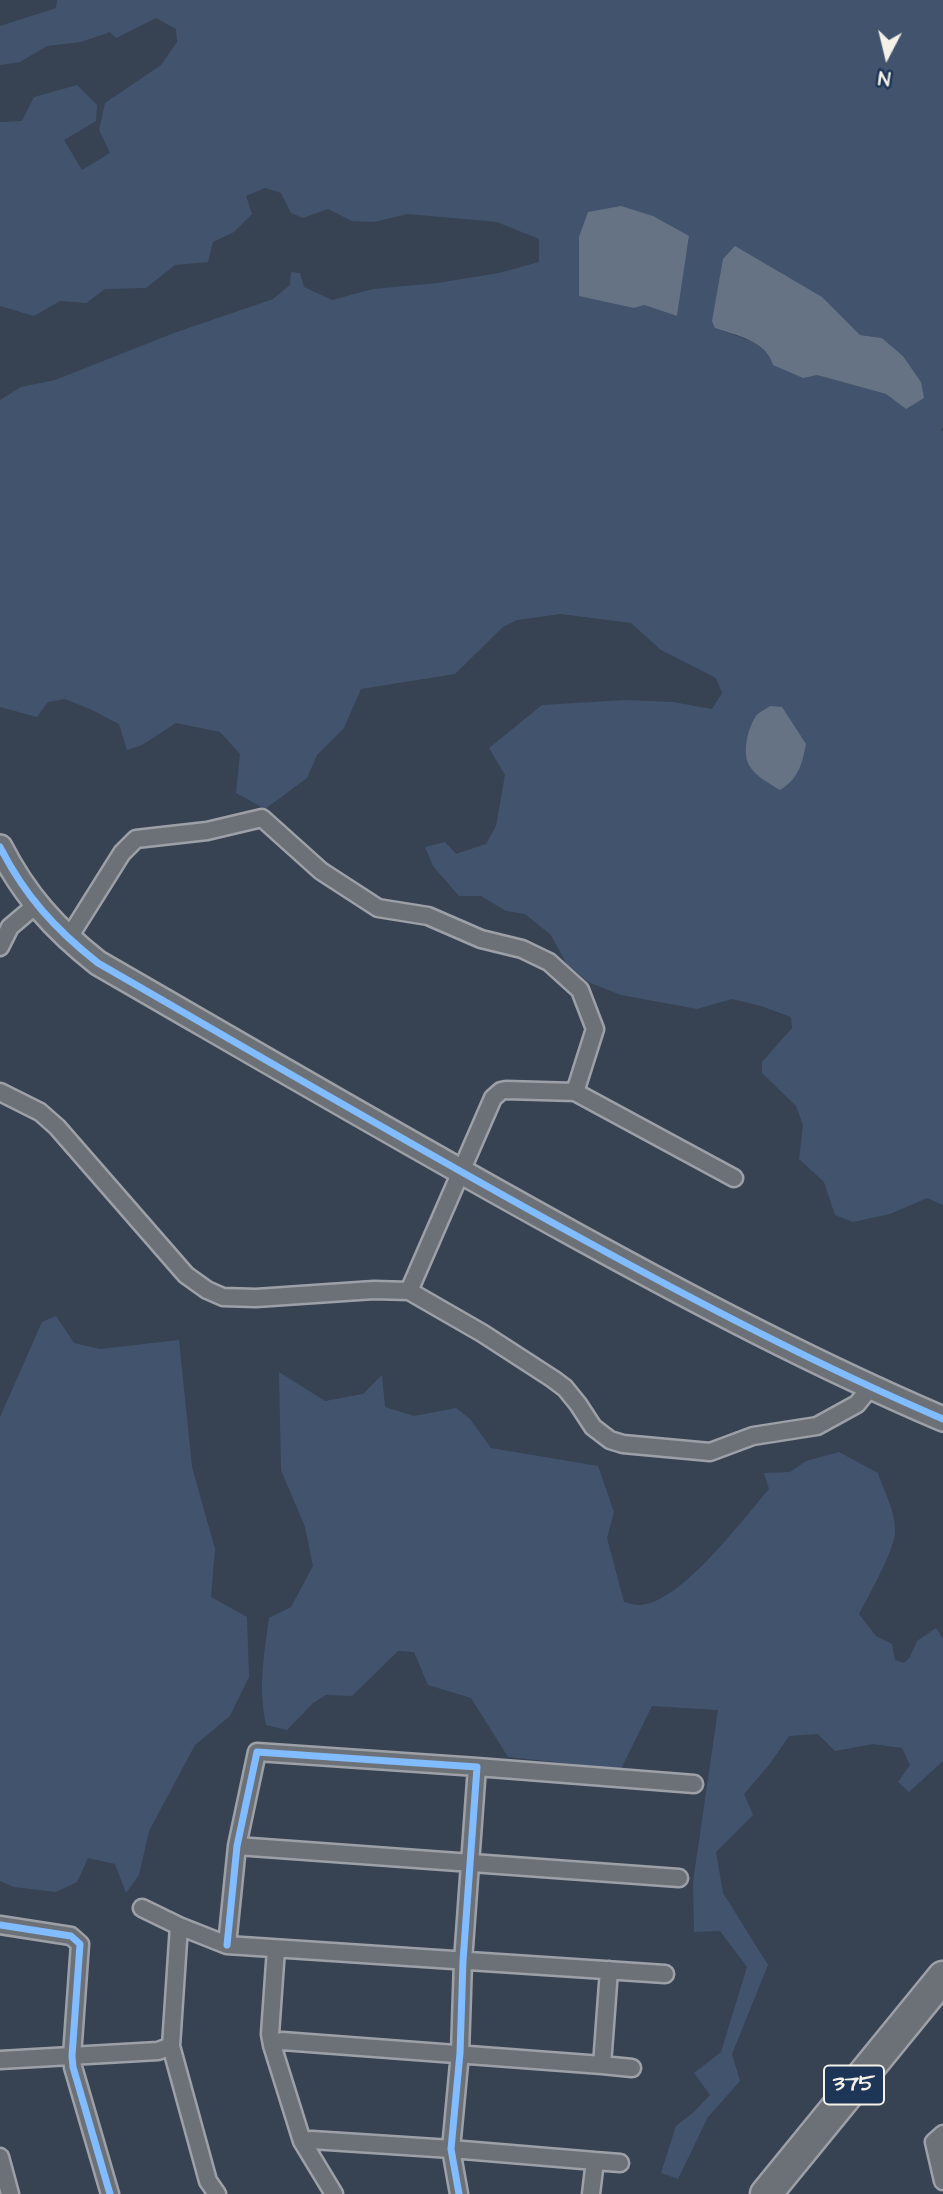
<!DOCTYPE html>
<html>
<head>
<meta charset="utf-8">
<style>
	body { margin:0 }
	#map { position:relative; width:943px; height:2194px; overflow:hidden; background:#374253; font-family:"Architects Daughter",sans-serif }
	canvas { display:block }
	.north { position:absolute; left:852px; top:21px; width:70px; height:70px; -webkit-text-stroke:5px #1d3557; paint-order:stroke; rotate:187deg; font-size:19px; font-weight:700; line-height:28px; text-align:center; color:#f4f1e8 }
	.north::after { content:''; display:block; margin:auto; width:24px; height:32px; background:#f4f1e8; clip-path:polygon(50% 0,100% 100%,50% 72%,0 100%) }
</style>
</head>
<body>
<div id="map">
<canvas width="943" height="2194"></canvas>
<div class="north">N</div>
</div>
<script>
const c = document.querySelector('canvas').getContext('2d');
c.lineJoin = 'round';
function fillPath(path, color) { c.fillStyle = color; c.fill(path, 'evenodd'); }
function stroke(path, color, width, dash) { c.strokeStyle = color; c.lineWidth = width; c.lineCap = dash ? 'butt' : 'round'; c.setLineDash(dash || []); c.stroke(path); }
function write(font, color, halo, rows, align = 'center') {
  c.font = font + ' "Architects Daughter",sans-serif'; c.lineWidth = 5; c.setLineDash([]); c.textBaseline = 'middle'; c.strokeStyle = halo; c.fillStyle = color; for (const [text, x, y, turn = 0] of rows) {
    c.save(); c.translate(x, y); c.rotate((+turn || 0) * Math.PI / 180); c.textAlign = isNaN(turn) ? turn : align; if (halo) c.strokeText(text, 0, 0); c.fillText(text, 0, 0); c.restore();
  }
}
fillPath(new Path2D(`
	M 57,0 L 943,0 L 943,427 L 941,430 L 943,432 L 943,1205 L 927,1198 L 890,1214 L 853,1222 L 835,1215 L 824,1182 L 799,1159 L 803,1125 L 796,1106 L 762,1073 L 762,1062 L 792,1028 L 791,1017 L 761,1006 L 732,999 L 697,1009 L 621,995 L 588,982 L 566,963 L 551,935 L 525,914 L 506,911 L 481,896 L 459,896 L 433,866 L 425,847 L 445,842 L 456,854 L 486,844 L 496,826 L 505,775 L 489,748 L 542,705 L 626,700 L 673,702 L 712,709 L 722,693 L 716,678 L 661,650 L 631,623 L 561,614 L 517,620 L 503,627 L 455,674 L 361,689 L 344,728 L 317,755 L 307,778 L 265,809 L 236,793 L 240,754 L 220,732 L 176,723 L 142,745 L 127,750 L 119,724 L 90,709 L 65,699 L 48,702 L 37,717 L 0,707 L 0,400 L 21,387 L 55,380 L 174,333 L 273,299 L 290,285 L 291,272 L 300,273 L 304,287 L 332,300 L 373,289 L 437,283 L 499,273 L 539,262 L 539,239 L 497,222 L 408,214 L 374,222 L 352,221 L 328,209 L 303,218 L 291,213 L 281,193 L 265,188 L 246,196 L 252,214 L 234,232 L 213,242 L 208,262 L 175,265 L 146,288 L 105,289 L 86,303 L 60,301 L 34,316 L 0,306 L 0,122 L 22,121 L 34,97 L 77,85 L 97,105 L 96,121 L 64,140 L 82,170 L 110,153 L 99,130 L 105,103 L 161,65 L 177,42 L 176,29 L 156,18 L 116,38 L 110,32 L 81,42 L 47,46 L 20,62 L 0,65 L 0,26 L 56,8 ZM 689,236 L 677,316 L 644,305 ZM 821,297 L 860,335 L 882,338 L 903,356 L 921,382 L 906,409 L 886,394 L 817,375 L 770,354 L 759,344 L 715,328 Z
	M 56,1316 L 74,1343 L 100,1349 L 179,1340 L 192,1467 L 215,1549 L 211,1597 L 247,1617 L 249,1677 L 230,1716 L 195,1745 L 149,1831 L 139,1875 L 126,1893 L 115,1864 L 88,1858 L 77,1882 L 56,1892 L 14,1887 L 0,1881 L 0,1417 L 42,1322 Z
	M 279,1372 L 325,1401 L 363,1394 L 382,1375 L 385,1407 L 414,1416 L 456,1408 L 470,1419 L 491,1448 L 598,1466 L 614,1512 L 607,1538 L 624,1602 C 629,1603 635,1605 640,1605 C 681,1603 743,1519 769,1489 L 764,1473 L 790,1472 L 806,1461 L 839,1452 L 878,1473 C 884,1491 896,1513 895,1532 C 895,1549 868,1597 859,1614 L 876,1636 L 892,1644 L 895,1660 L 904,1663 L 910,1657 L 917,1641 L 936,1628 L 943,1639 L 943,1761 L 909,1792 L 898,1782 L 910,1765 L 902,1748 L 873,1744 L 835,1751 L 818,1734 L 789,1736 L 769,1765 L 744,1794 L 753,1815 L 716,1852 L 723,1893 L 768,1965 L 732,2054 L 740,2081 L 708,2117 L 678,2179 L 661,2173 L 676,2126 L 695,2111 L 710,2095 L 694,2073 L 721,2052 L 747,1967 L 720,1931 L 694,1932 L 693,1882 L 718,1710 L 652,1706 L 621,1769 L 508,1757 L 471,1698 L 428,1685 L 414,1652 L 398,1651 L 352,1696 L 326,1695 L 313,1703 L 287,1730 L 266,1725 C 258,1687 264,1655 269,1618 L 291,1607 L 313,1566 L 305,1527 L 281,1470 Z`), '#42546d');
fillPath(new Path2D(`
	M 621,206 L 653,216 L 689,236 L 677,316 L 644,305 L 634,308 L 579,296 L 579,237 L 588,212 Z
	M 735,246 L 822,297 L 860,335 L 882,338 L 903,356 L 921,382 L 924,398 L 906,409 L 886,394 L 817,375 L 803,378 L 773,365 C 766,340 737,336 715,328 L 712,321 L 723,259 Z
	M 770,706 L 782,707 L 806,744 C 802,765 798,779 780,790 C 770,784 755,776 749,765 C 742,752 748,728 756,716 C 759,712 766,709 770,706 Z`), '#657385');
const street = new Path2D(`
	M 68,939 L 122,853 L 136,839 L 207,831 L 262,818 L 321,871 L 378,908 L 428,916 L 481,939 L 522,949 L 549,962 L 580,990 L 595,1029 L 575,1092 L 506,1090 L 501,1091 L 493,1098 L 409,1291
	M 0,947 L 10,927 L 36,905
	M 0,1092 L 40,1112 L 57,1127 L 186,1275 L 207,1290 L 223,1297 L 256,1298 L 374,1290 L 409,1291 L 482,1333 L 553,1379 L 565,1388 L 578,1404 L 593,1427 L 610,1440 L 623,1444 L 710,1452 L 753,1436 L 817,1426 L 857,1404 L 870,1388
	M 575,1092 L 734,1178
	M 477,1767 L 694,1784
	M 237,1846 L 679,1878
	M 142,1908 L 179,1926 L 227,1945 L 665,1974
	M 0,1925 L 71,1936 L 80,1944 L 72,2056 L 73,2067 L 110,2194
	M 179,1926 L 171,2046 L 208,2181 L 217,2194
	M 227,1945 L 237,1846 L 257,1752 L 477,1767 L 463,1961 L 460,2053 L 451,2149 L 459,2194
	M 276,1949 L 270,2034 L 272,2045 L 302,2141 L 334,2194
	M 272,2045 L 282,2041 L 602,2065 L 609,1970
	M 0,2060 L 158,2051 L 171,2046
	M 602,2065 L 632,2068
	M 943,2134 L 934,2142 L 943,2181
	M 302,2141 L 312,2140 L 451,2149 L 595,2161 L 591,2194
	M 0,2157 L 10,2194
	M 595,2161 L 620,2163`);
const secondary = new Path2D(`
	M 0,847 C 25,896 55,929 98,963 C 256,1054 414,1147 575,1235 C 695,1301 817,1365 943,1419`);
const highway = new Path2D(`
	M 766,2194 L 943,1977`);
stroke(street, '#9da1a7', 21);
stroke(secondary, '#9da1a7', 28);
stroke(highway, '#9da1a7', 35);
stroke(street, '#6c7177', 16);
stroke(secondary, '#6c7177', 23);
stroke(highway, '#6c7177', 30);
stroke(new Path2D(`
	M 0,847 C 25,896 55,929 98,963 C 256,1054 414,1147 575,1235 C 695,1301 817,1365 943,1419
	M 0,1925 L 71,1936 L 80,1944 L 72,2056 L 73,2067 L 110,2194
	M 227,1945 L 237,1846 L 257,1752 L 477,1767 L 463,1961 L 460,2053 L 451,2149 L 459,2194`), '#80bcff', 7);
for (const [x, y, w] of [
	[854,2085,60]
]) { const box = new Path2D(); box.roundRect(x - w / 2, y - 19.5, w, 39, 5); c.fillStyle = '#1d3557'; c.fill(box); stroke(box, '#f4f1e8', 2); }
write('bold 23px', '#f4f1e8', null, [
	["375",854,2085]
]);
</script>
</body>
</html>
